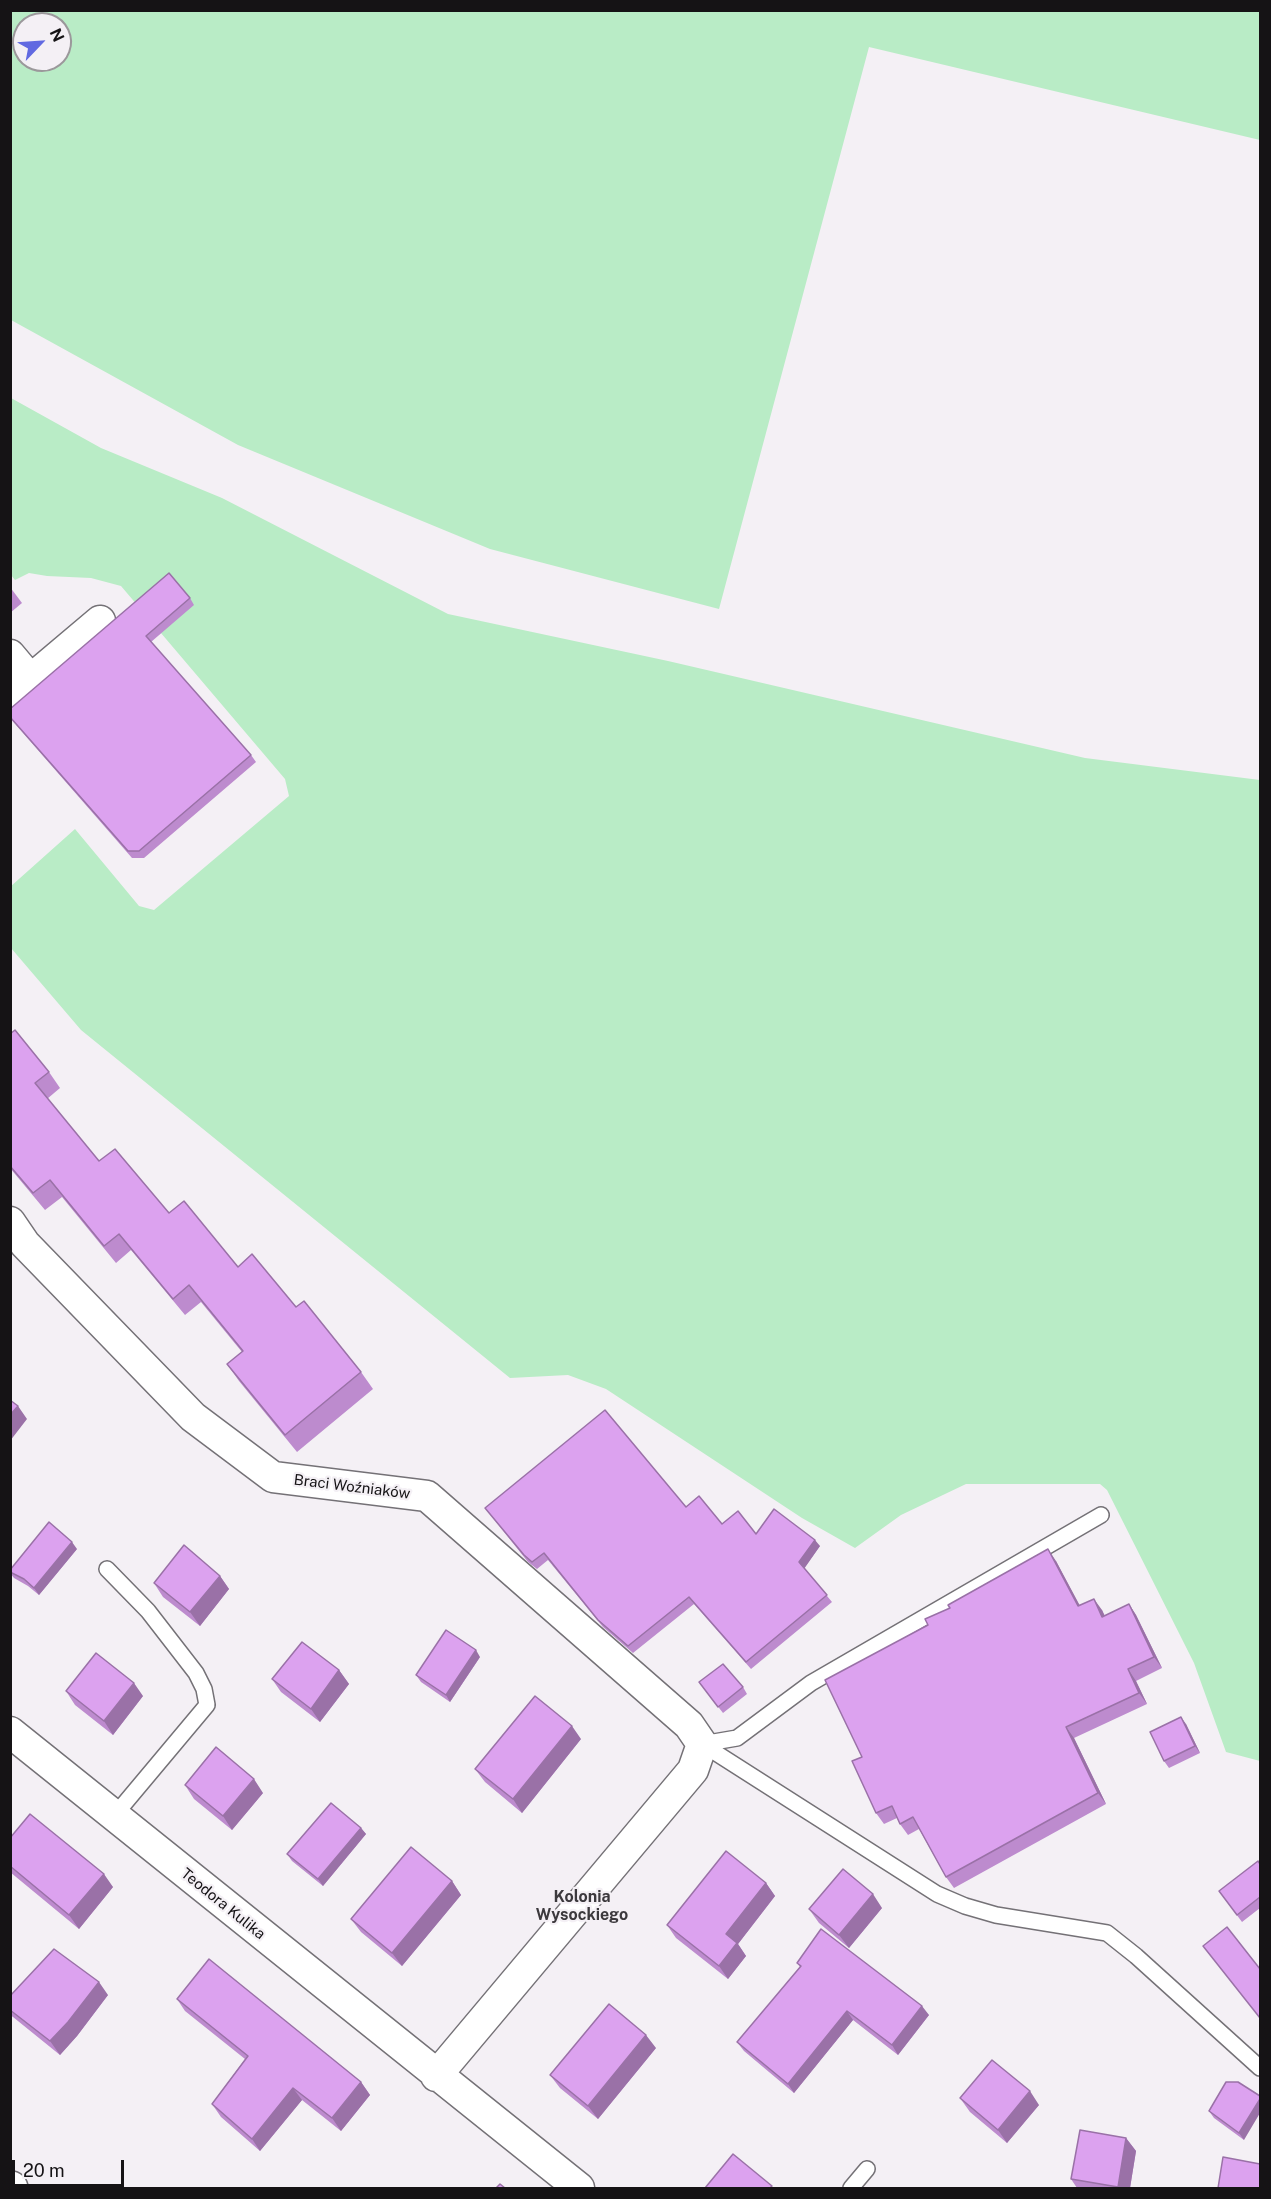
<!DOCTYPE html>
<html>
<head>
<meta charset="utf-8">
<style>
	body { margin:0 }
	#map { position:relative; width:1271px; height:2199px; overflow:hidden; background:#f4f0f5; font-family:"Public Sans",sans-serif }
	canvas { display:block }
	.frame { position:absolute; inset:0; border:12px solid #151315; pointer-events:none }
	.north { position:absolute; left:12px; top:12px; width:60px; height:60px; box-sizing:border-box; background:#f4f0f5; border:2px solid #9b989b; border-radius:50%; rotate:65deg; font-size:16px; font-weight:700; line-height:24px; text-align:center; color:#151315 }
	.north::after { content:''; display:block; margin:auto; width:21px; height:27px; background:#6169e1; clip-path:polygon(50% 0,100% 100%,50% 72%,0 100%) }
	.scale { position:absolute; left:12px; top:2160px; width:112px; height:27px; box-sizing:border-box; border:3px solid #151315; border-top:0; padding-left:8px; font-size:18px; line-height:21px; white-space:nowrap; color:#151315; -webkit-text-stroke:4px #f4f0f5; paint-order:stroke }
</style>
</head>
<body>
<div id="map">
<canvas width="1271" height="2199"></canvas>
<div class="frame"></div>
<div class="north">N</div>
<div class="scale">20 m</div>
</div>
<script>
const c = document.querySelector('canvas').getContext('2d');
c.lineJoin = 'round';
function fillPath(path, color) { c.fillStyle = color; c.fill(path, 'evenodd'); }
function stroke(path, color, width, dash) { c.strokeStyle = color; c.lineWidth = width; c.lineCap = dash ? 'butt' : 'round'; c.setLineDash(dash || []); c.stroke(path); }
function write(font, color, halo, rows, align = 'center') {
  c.font = font + ' "Public Sans",sans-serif'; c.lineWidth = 4.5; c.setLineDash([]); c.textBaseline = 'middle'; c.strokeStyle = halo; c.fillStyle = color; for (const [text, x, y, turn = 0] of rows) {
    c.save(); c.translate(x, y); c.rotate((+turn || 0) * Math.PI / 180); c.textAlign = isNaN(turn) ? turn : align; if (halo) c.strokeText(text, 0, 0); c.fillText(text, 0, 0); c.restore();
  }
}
fillPath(new Path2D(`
	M 11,10 L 1260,11 L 1260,140 L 869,47 L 719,609 L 490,549 L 238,445 L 11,320 ZM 24,24 L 60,24 L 60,60 L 24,60 Z
	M 11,398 L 101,448 L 222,498 L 448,614 L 668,661 L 1085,758 L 1260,780 L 1260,1761 L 1226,1752 L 1194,1663 L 1107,1490 L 1100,1484 L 966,1484 L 901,1515 L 855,1548 L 802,1518 L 606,1389 L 568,1375 L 510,1378 L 81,1030 L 11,948 L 10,887 L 75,829 L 139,906 L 154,910 L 289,796 L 285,779 L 121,586 L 91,578 L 47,576 L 29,573 L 15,580 L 11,575 Z`), '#b9ecc6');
const lane = new Path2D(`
	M 107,1569 L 148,1611 L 196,1673 L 204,1689 L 207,1705 L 114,1816
	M 702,1744 L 937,1894 L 965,1906 L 996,1915 L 1107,1933 L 1136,1956 L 1260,2068
	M 702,1744 L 737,1738 L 811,1683 L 1101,1515
	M 851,2188 L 867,2169`);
const street = new Path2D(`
	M 10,655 L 31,680
	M 10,697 L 100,621
	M 10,1222 L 25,1244 L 193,1417 L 273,1477 L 427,1496 L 689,1725 L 702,1744 L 693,1770 L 436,2076
	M 10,1732 L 579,2188`);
const secondary = new Path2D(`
	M 10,2188 L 11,2188`);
stroke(lane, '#747176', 18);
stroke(street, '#747176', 33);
stroke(secondary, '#747176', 36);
stroke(lane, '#fff', 15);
stroke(street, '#fff', 30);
stroke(secondary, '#fff', 33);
fillPath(new Path2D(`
	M 10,587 L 22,603 L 10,613 Z
	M 190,598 L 194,605 L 151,642 L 251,755 L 256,762 L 144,858 L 132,858 L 10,718 L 10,709 Z
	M 10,1034 L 49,1072 L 60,1088 L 47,1099 L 99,1161 L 169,1213 L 238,1267 L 296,1307 L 361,1372 L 373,1389 L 297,1452 L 239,1381 L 227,1364 L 242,1352 L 201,1302 L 185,1315 L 131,1250 L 116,1263 L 62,1197 L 45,1210 L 10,1168 Z
	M 686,1507 L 722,1524 L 756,1534 L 820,1546 L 804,1568 L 832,1602 L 751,1669 L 694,1604 L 633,1653 L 603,1627 L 548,1560 L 537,1569 L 528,1562 L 485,1508 Z
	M 77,1549 L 39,1595 L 28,1586 L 14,1578 L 10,1573 L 10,1570 Z
	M 1056,1561 L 1079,1605 L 1102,1610 L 1105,1616 L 1129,1604 L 1136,1615 L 1162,1668 L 1136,1681 L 1147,1704 L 1074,1738 L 1106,1804 L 954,1888 L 946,1877 L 919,1829 L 908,1835 L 900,1824 L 897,1818 L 884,1824 L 876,1813 L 862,1757 L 928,1625 L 950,1608 Z
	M 220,1576 L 229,1589 L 200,1626 L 163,1597 L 154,1583 Z
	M 480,1657 L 450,1702 L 421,1682 L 416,1675 Z
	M 339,1670 L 349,1684 L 320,1722 L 281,1692 L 272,1679 Z
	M 699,1682 L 743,1687 L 747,1694 L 723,1713 Z
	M 66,1691 L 143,1696 L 113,1735 L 75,1705 Z
	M 1186,1724 L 1200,1753 L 1169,1768 L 1164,1761 Z
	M 581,1739 L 522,1813 L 485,1782 L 475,1769 Z
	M 185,1785 L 263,1793 L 232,1830 L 194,1799 Z
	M 361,1828 L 366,1834 L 323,1886 L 292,1861 L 287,1854 Z
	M 10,1838 L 113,1887 L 79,1929 L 10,1872 Z
	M 1260,1864 L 1260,1908 L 1242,1922 L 1219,1891 Z
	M 452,1881 L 461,1895 L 402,1966 L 361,1932 L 351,1919 Z
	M 766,1883 L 775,1896 L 738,1944 L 746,1956 L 728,1979 L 676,1938 L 667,1925 Z
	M 882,1908 L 849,1948 L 819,1923 L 809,1909 Z
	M 797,1963 L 929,2015 L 898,2055 L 853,2020 L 794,2093 L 744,2051 L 737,2042 L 800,1967 Z
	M 108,1995 L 77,2036 L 60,2055 L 13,2017 L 10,2015 L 10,1996 Z
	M 177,1999 L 361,2082 L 370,2095 L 341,2131 L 302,2100 L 260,2151 L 221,2117 L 212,2104 L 245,2059 L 185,2011 Z
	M 656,2048 L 598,2119 L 560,2088 L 550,2075 Z
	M 1238,2082 L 1244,2140 L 1214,2118 L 1209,2111 Z
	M 960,2098 L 1039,2105 L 1007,2143 L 970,2112 Z
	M 1126,2138 L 1136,2151 L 1130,2188 L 1077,2188 L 1071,2179 Z`), '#bd8bce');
fillPath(new Path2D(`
	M 18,1406 L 27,1419 L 10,1441 L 10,1415 Z
	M 815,1540 L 820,1546 L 804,1569 L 799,1562 Z
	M 72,1542 L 77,1549 L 39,1595 L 34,1588 Z
	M 1048,1549 L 1056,1561 L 1086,1617 L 1078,1606 Z
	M 220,1576 L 229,1589 L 200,1626 L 190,1612 Z
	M 1094,1599 L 1102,1610 L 1110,1628 L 1102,1617 Z
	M 1129,1604 L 1136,1615 L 1162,1668 L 1154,1657 Z
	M 476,1650 L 480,1657 L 450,1702 L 446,1695 Z
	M 1128,1669 L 1136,1681 L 1147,1704 L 1139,1693 Z
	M 339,1670 L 349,1684 L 320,1722 L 311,1709 Z
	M 134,1683 L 143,1696 L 113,1735 L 104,1721 Z
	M 1181,1717 L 1186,1724 L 1200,1753 L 1195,1746 Z
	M 572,1726 L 581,1739 L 522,1813 L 513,1799 Z
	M 1066,1727 L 1074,1738 L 1106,1804 L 1098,1793 Z
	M 254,1779 L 263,1793 L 232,1830 L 223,1816 Z
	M 361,1828 L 366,1834 L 323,1886 L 318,1879 Z
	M 104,1874 L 113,1887 L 79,1929 L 69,1915 Z
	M 452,1881 L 461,1895 L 402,1966 L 392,1953 Z
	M 766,1883 L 775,1896 L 738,1944 L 746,1956 L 728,1979 L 719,1966 L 726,1934 Z
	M 873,1894 L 882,1908 L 849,1948 L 839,1935 Z
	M 99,1982 L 108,1995 L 77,2036 L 60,2055 L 50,2041 Z
	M 922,2006 L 929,2015 L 898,2055 L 892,2045 Z
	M 847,2011 L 853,2020 L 794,2093 L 788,2084 Z
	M 646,2035 L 656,2048 L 598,2119 L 588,2106 Z
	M 361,2082 L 370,2095 L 341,2131 L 332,2118 Z
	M 293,2088 L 302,2100 L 260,2151 L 252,2139 Z
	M 1030,2091 L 1039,2105 L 1007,2143 L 998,2130 Z
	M 1260,2099 L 1260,2113 L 1244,2140 L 1239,2133 Z
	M 1126,2138 L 1136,2151 L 1130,2188 L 1119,2188 L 1118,2187 Z`), '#9a71a7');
const building = new Path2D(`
	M 169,573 L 190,598 L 146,636 L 251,755 L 139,851 L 128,851 L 10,717 L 10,709 Z
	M 15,1030 L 49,1072 L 35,1083 L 99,1161 L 115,1149 L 169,1213 L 184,1201 L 238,1267 L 252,1254 L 296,1307 L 304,1301 L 361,1372 L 285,1435 L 227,1364 L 243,1351 L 189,1285 L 173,1299 L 119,1234 L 104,1246 L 50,1180 L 33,1193 L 10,1166 L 10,1034 Z
	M 10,1400 L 18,1406 L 10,1415 Z
	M 605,1410 L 686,1507 L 699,1496 L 722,1524 L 738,1511 L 756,1534 L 774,1509 L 815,1540 L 799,1562 L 827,1595 L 746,1662 L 689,1597 L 628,1646 L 598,1620 L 544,1553 L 532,1562 L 524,1555 L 485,1508 Z
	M 49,1522 L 72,1542 L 34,1588 L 24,1579 L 10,1572 L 10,1570 Z
	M 184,1545 L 220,1576 L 190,1612 L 154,1583 Z
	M 1048,1549 L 1078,1606 L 1094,1599 L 1102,1617 L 1129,1604 L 1154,1657 L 1128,1669 L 1139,1693 L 1066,1727 L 1098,1793 L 946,1877 L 913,1817 L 900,1824 L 892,1806 L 876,1813 L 852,1761 L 862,1757 L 825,1680 L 928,1625 L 925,1619 L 950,1608 L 948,1605 Z
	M 446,1630 L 476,1650 L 446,1695 L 416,1675 Z
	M 302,1642 L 339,1670 L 311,1709 L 272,1679 Z
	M 96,1653 L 134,1683 L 104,1721 L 66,1691 Z
	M 723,1664 L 743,1687 L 718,1707 L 699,1682 Z
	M 535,1696 L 572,1726 L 513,1799 L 475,1769 Z
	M 1181,1717 L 1195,1746 L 1164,1761 L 1150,1732 Z
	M 216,1747 L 254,1779 L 223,1816 L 185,1785 Z
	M 331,1803 L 361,1828 L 318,1879 L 287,1854 Z
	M 30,1814 L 104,1874 L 69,1915 L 10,1866 L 10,1838 Z
	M 411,1847 L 452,1881 L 392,1953 L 351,1919 Z
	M 726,1851 L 766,1883 L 726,1934 L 737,1943 L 719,1966 L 667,1925 Z
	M 1258,1861 L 1260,1864 L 1260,1897 L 1237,1915 L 1219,1891 Z
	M 843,1869 L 873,1894 L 839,1935 L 809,1909 Z
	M 1227,1927 L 1260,1969 L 1260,2018 L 1203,1946 Z
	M 821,1929 L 922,2006 L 892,2045 L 847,2011 L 788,2084 L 737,2042 L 801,1966 L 797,1963 Z
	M 54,1949 L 99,1982 L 68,2022 L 50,2041 L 10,2010 L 10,1996 Z
	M 209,1959 L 361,2082 L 332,2118 L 293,2088 L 252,2139 L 212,2104 L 248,2056 L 177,1999 Z
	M 609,2004 L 646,2035 L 588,2106 L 550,2075 Z
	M 992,2060 L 1030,2091 L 998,2130 L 960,2098 Z
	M 1226,2082 L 1238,2082 L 1260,2096 L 1260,2099 L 1239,2133 L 1209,2111 Z
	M 1080,2130 L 1126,2138 L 1118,2187 L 1071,2179 Z
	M 733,2154 L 772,2186 L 770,2188 L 705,2188 Z
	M 1223,2157 L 1260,2164 L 1260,2188 L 1218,2188 Z
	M 500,2184 L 505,2188 L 496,2188 Z`);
fillPath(building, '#dca2ef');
stroke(building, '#9a71a7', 1.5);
write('15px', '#151315', '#f4f0f5', [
	["Braci Woźniaków",352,1487,7],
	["Teodora Kulika",223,1904,39]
]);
write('bold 16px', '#3c393d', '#f4f0f5', [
	["Kolonia",582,1897],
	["Wysockiego",582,1915]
]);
</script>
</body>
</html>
